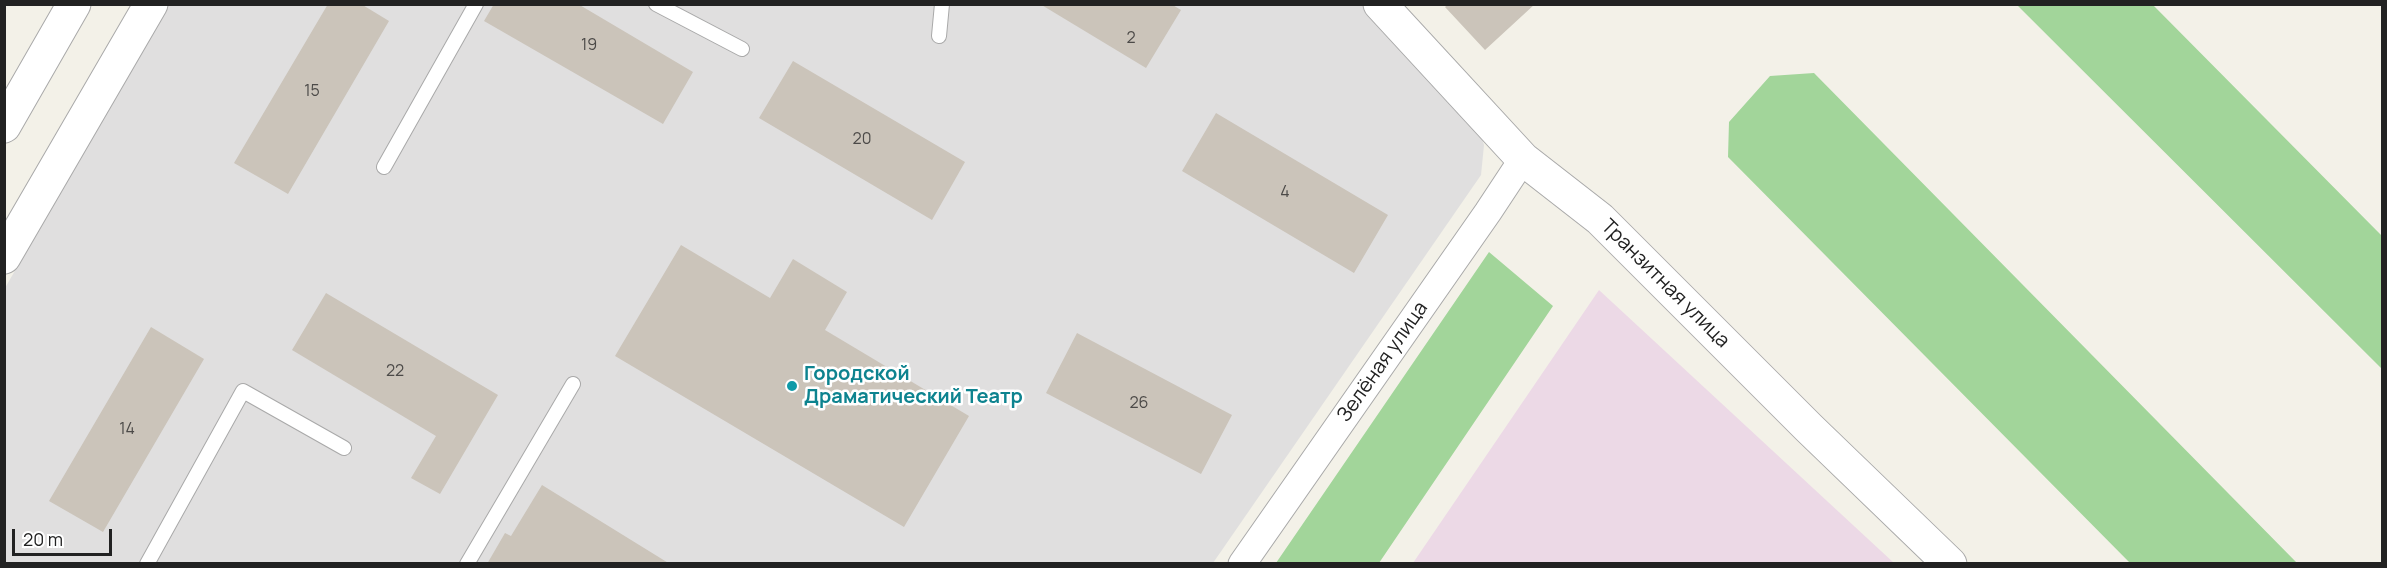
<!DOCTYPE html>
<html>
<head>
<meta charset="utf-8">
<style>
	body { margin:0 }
	#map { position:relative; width:2387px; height:568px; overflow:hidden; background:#f3f1e8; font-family:Manrope,sans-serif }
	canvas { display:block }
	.frame { position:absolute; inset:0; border:6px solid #222; pointer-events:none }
	.scale { position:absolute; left:12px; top:529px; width:100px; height:27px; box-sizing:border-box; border:3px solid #222; border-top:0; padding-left:8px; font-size:18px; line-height:21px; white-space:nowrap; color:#222; -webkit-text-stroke:4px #fff; paint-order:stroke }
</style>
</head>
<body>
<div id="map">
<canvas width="2387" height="568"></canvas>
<div class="frame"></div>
<div class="scale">20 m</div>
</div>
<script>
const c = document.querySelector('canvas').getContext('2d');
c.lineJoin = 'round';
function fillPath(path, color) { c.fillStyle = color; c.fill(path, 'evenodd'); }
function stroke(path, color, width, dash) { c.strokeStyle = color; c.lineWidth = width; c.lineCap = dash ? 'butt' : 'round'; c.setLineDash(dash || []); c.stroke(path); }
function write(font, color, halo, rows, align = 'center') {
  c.font = font + ' Manrope,sans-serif'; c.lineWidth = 5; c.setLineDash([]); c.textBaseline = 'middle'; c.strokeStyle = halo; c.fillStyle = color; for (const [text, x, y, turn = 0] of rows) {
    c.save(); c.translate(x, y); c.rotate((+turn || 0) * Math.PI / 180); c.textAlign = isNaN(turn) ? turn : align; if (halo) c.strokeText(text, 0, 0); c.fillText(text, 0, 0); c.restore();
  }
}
fillPath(new Path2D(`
	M 168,5 L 1365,5 L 1474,112 L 1484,145 L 1481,175 L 1213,563 L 5,564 L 5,288 Z`), '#e0dfdf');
fillPath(new Path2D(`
	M 1599,290 L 1894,563 L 1413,563 Z`), '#ecd9e6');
fillPath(new Path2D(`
	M 2017,5 L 2153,5 L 2382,236 L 2382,369 Z
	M 1814,73 L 2297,563 L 2130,563 L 1728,157 L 1729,122 L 1770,76 Z
	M 1489,252 L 1553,306 L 1379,563 L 1276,563 Z`), '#a2d59a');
fillPath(new Path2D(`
	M 328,4 L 361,4 L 389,21 L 288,194 L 234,163 Z
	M 494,4 L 578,4 L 693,72 L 663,124 L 484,21 Z
	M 1040,4 L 1171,4 L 1181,10 L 1146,68 Z
	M 1448,4 L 1535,4 L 1485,50 L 1445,7 Z
	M 793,61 L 965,162 L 932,220 L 759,118 Z
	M 1216,113 L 1388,215 L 1354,273 L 1182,171 Z
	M 681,245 L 770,298 L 793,259 L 847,292 L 825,330 L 969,416 L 904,527 L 615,356 Z
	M 326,293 L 498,395 L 440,494 L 411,478 L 436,436 L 292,350 Z
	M 151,327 L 204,359 L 103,532 L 49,501 Z
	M 1077,333 L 1232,415 L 1201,474 L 1046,393 Z
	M 542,485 L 670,564 L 487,564 L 505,533 L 511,536 Z`), '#cbc4ba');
const service = new Path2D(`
	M 656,4 L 742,49
	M 939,36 L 942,4
	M 384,167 L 476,4
	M 147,564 L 243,391 L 344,448
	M 467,564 L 573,384`);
const minor = new Path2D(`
	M 1242,564 L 1488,212 L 1523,159`);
const tertiary = new Path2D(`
	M 1380,4 L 1523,159 L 1600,219 L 1809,428 L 1950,564
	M 4,126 L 74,4
	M 4,257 L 151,4`);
stroke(service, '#a9a9a9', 16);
stroke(minor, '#a9a9a9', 29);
stroke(tertiary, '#a9a9a9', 35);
stroke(service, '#fff', 14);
stroke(minor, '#fff', 27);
stroke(tertiary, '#fff', 33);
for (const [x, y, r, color] of [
	[792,386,6,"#0f9aa8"]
]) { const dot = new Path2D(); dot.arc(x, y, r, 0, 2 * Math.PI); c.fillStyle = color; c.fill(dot); stroke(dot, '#fff', 2); }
write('16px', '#4c4a48', null, [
	["2",1131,39],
	["19",589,46],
	["15",312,92],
	["20",862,140],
	["4",1285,193],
	["22",395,372],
	["26",1139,404],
	["14",127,430]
]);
write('20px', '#222', '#fff', [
	["Транзитная улица",1665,284,45],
	["Зелёная улица",1383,362,-55]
]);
write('bold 20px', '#0d838f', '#fff', [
	["Городской",804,374],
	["Драматический Театр",804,397]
], 'left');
</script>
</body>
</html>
